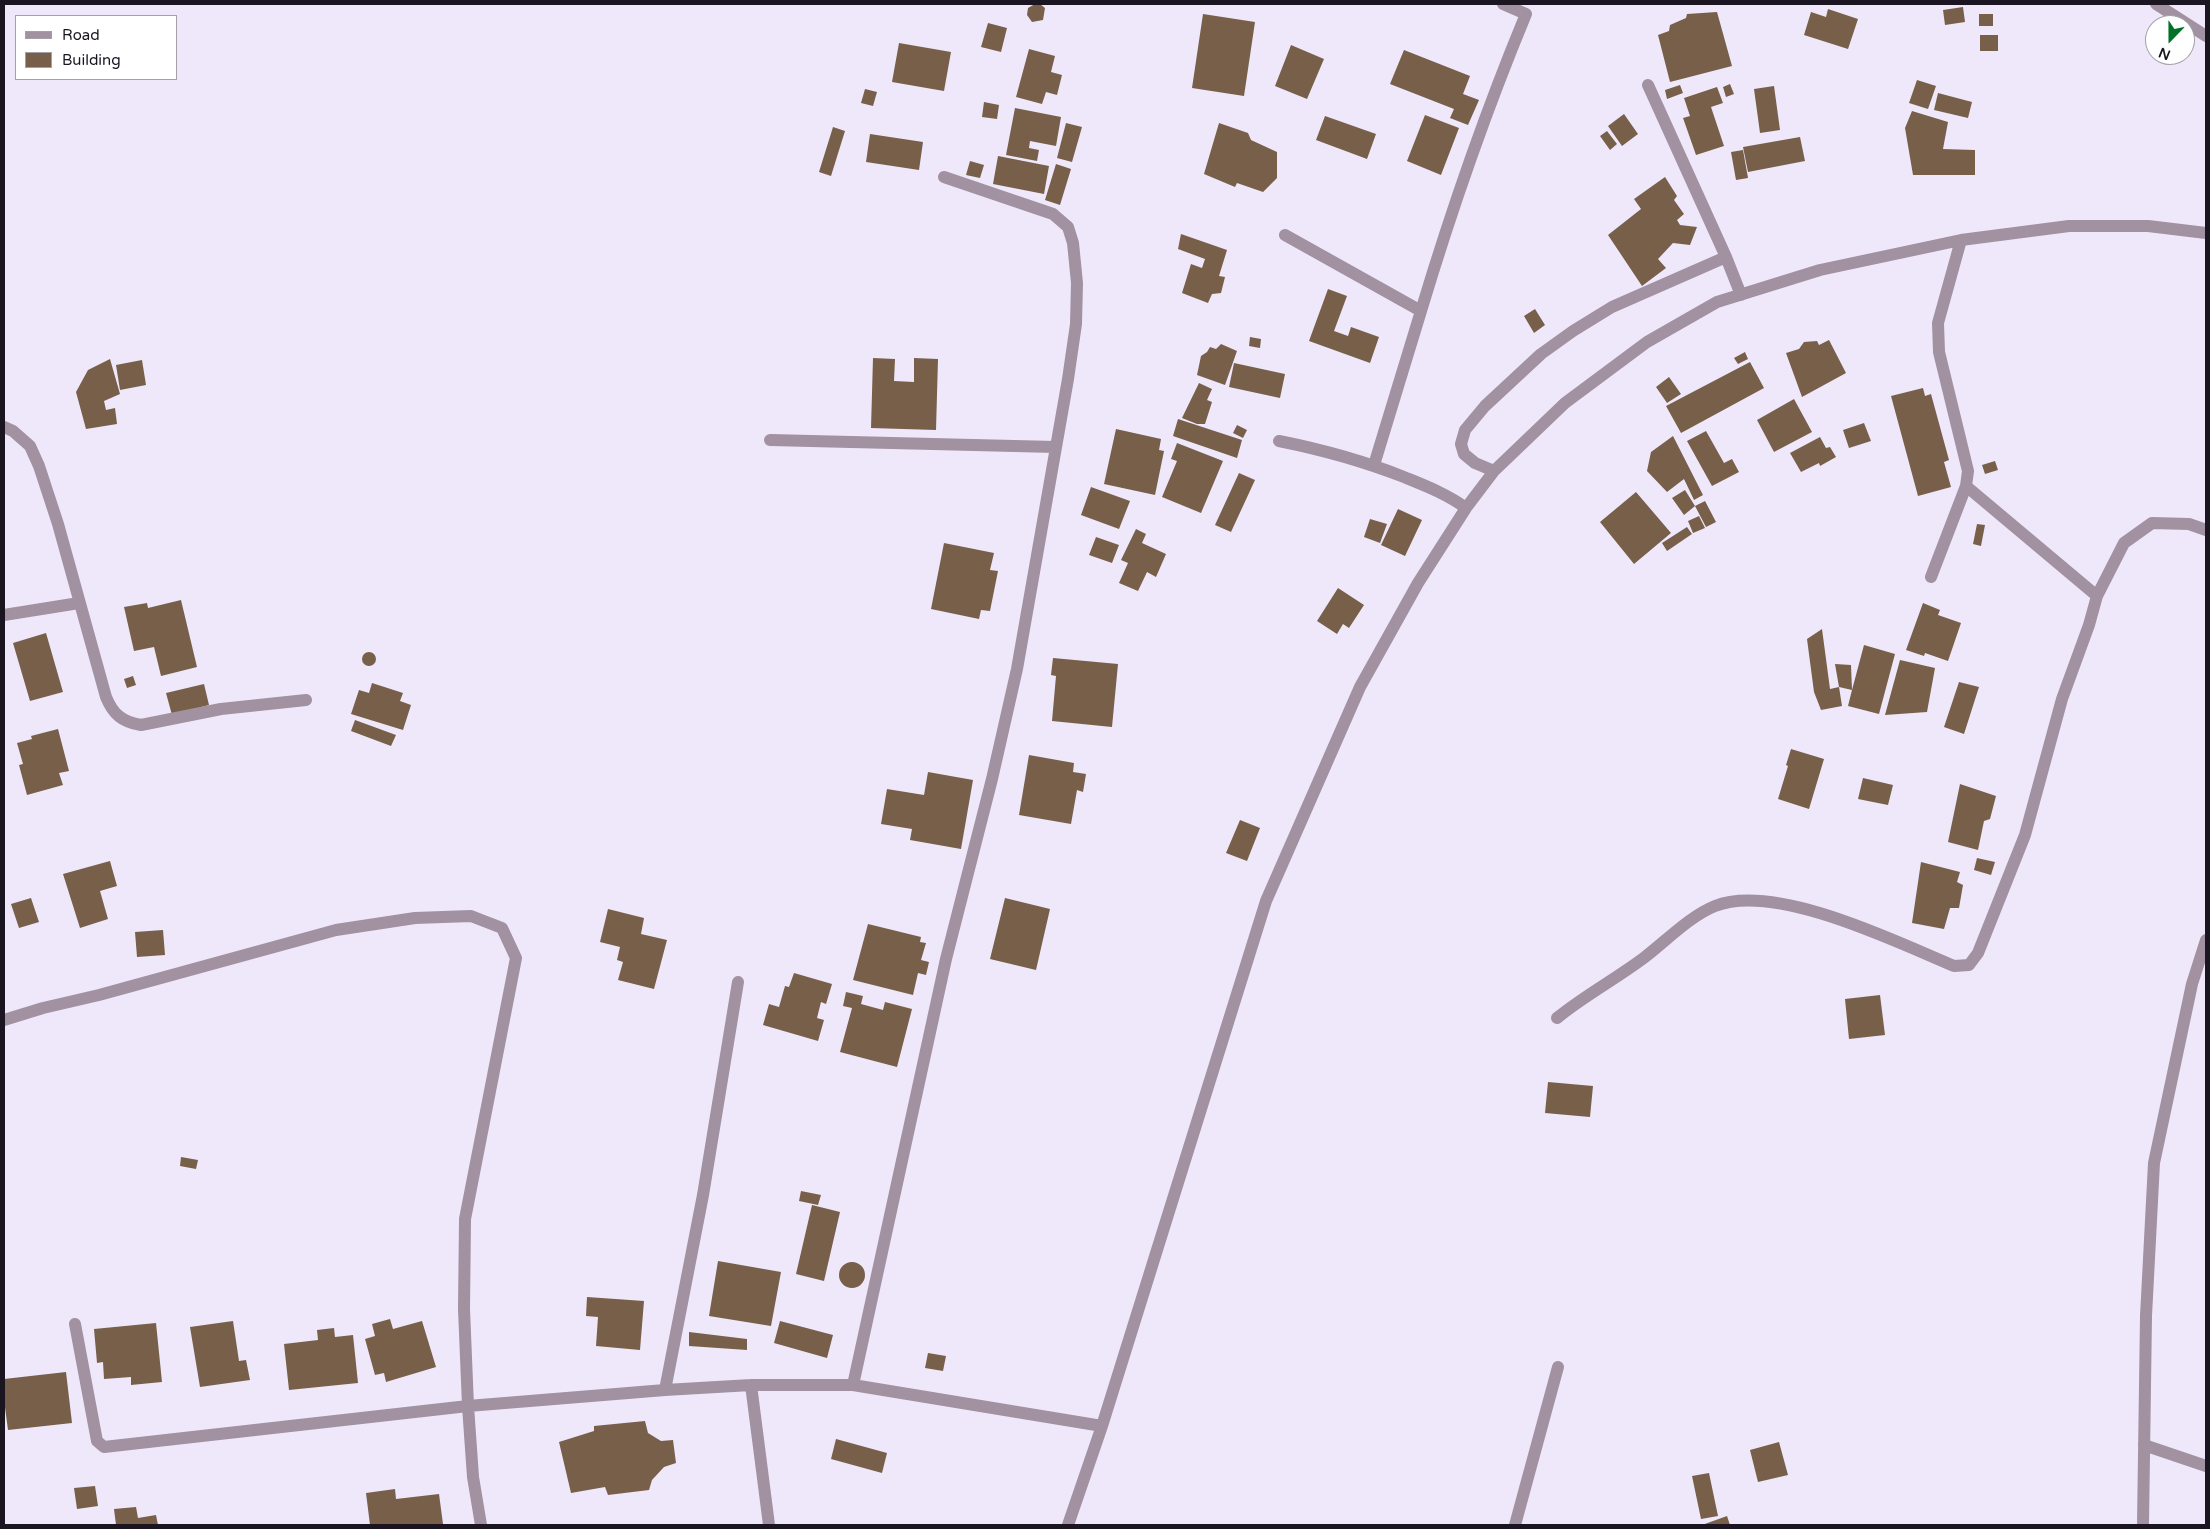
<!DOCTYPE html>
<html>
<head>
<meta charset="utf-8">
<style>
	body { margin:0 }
	#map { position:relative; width:2210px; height:1529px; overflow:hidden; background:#efe8fb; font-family:"Varela Round",sans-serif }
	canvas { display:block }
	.frame { position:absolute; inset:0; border:5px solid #1a1521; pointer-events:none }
	.legend { position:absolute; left:15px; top:15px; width:162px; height:65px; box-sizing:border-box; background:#fff; border:1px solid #a3a1a6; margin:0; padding:6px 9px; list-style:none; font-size:15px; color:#1a1521 }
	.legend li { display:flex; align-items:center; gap:10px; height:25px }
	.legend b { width:25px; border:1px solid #a3a1a6 }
	.north { position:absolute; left:2145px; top:15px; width:50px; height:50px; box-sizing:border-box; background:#fff; border:1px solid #a3a1a6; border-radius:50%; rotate:202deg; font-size:14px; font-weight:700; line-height:20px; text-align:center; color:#1a1521 }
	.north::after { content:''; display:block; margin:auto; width:18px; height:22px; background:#007226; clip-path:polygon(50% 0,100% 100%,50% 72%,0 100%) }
</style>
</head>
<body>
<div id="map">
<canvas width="2210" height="1529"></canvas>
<div class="frame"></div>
<ul class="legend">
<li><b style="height:6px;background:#a191a1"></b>Road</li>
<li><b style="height:14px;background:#775f49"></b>Building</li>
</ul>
<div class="north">N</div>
</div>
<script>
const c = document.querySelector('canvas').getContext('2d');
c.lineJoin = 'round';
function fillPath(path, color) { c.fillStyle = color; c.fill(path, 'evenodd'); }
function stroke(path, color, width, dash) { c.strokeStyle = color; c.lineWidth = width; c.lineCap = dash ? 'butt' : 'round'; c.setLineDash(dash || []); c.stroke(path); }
fillPath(new Path2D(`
	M 1035,4 L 1040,4 L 1045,8 L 1043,20 L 1032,22 L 1027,15 L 1028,8 Z
	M 1963,7 L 1965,22 L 1945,25 L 1943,10 Z
	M 1828,9 L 1858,19 L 1848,49 L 1804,35 L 1811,12 L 1826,17 Z
	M 1717,12 L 1732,66 L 1670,82 L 1658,35 L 1669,31 L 1670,25 L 1686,18 L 1687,14 Z
	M 1203,14 L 1255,22 L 1244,96 L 1192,88 Z
	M 1979,14 L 1993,14 L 1993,26 L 1979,26 Z
	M 988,23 L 1007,28 L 1001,52 L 981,47 Z
	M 1980,35 L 1998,35 L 1998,51 L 1980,51 Z
	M 899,43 L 951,52 L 944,91 L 892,82 Z
	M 1291,45 L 1324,59 L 1307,99 L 1275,86 Z
	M 1029,49 L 1055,56 L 1051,72 L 1062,75 L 1057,95 L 1046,92 L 1042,104 L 1016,97 Z
	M 1404,50 L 1470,76 L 1463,94 L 1479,100 L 1468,125 L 1450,118 L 1454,109 L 1390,84 Z
	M 1917,80 L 1936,86 L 1928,109 L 1909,103 Z
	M 1730,84 L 1734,94 L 1726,97 L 1723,87 Z
	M 1680,85 L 1683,93 L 1667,99 L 1665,90 Z
	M 1774,86 L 1780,130 L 1760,133 L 1754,89 Z
	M 1717,87 L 1723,103 L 1711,107 L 1724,146 L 1696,155 L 1683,118 L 1690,116 L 1684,98 Z
	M 865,89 L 877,92 L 873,106 L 861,103 Z
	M 1938,93 L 1972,102 L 1968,118 L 1934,110 Z
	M 984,102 L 999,105 L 997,119 L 982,117 Z
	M 1015,108 L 1061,117 L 1056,146 L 1030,141 L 1029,148 L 1039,150 L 1037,161 L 1006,155 Z
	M 1912,111 L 1948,122 L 1943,149 L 1975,150 L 1975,175 L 1913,175 L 1905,128 Z
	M 1624,114 L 1638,134 L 1622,146 L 1608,126 Z
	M 1425,115 L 1459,128 L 1441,175 L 1407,161 Z
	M 1325,116 L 1376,134 L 1367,159 L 1316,140 Z
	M 1066,123 L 1082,127 L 1072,162 L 1057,158 Z
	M 1219,123 L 1248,133 L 1251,140 L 1277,152 L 1277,178 L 1263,192 L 1237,183 L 1235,187 L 1204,174 Z
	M 833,127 L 845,131 L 831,176 L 819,172 Z
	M 1607,131 L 1617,144 L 1610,150 L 1600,136 Z
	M 870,134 L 923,142 L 919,170 L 866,162 Z
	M 1800,137 L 1805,161 L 1748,172 L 1743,147 Z
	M 1743,150 L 1748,178 L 1736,180 L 1731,152 Z
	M 998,156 L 1049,166 L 1044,194 L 993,184 Z
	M 970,161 L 984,165 L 980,178 L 966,175 Z
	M 1056,164 L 1071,169 L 1060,205 L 1045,200 Z
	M 1665,177 L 1677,196 L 1674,200 L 1684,214 L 1677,220 L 1680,225 L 1697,227 L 1690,245 L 1673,243 L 1658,259 L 1666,268 L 1642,286 L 1608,235 L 1641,209 L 1634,199 Z
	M 1181,234 L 1227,250 L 1219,276 L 1225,277 L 1221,293 L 1212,294 L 1208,303 L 1182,293 L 1191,264 L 1202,268 L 1205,259 L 1178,249 Z
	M 1328,289 L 1347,296 L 1334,331 L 1348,336 L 1351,327 L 1379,337 L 1370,363 L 1309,341 Z
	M 1535,309 L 1545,325 L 1534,333 L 1524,316 Z
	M 1250,337 L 1261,339 L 1260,348 L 1249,346 Z
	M 1829,340 L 1846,373 L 1802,397 L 1786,353 L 1799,349 L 1804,342 L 1817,341 L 1819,345 Z
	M 1221,344 L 1237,351 L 1225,385 L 1197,375 L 1201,356 L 1207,352 L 1210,347 L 1216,349 Z
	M 1745,352 L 1748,359 L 1738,364 L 1734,358 Z
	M 873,358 L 895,359 L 894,381 L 914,382 L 914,358 L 938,359 L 936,430 L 871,428 Z
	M 110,359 L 120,394 L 104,401 L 106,410 L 115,408 L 117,424 L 86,429 L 76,392 L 88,370 Z
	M 142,360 L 146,385 L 120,390 L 116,365 Z
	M 1750,362 L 1764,388 L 1681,433 L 1666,406 Z
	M 1234,363 L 1285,374 L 1280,398 L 1229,387 Z
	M 1669,377 L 1681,394 L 1667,403 L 1656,387 Z
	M 1199,383 L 1212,389 L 1207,400 L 1212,402 L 1205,424 L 1197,424 L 1182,418 Z
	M 1923,388 L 1925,396 L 1931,394 L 1949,460 L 1944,462 L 1951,487 L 1918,496 L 1891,396 Z
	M 1794,399 L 1812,432 L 1774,452 L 1757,420 Z
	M 1178,419 L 1242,440 L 1237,458 L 1173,436 Z
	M 1864,423 L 1871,441 L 1849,448 L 1843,430 Z
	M 1237,425 L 1247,430 L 1243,438 L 1233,433 Z
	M 1116,429 L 1161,439 L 1159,450 L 1164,451 L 1155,495 L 1104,484 Z
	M 1706,431 L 1724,463 L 1732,459 L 1739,472 L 1712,486 L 1687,441 Z
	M 1673,436 L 1703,495 L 1694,500 L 1684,479 L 1667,492 L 1647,471 L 1651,452 Z
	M 1820,437 L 1826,448 L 1830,447 L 1836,457 L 1820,466 L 1819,463 L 1801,472 L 1790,453 Z
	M 1177,443 L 1223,461 L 1201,513 L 1162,497 L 1177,461 L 1171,459 Z
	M 1995,461 L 1998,470 L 1985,474 L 1982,465 Z
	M 1239,473 L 1255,480 L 1231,532 L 1215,525 Z
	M 1091,487 L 1130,501 L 1119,529 L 1081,515 Z
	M 1685,490 L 1695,506 L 1705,501 L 1716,522 L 1706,527 L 1695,506 L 1684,515 L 1672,498 Z
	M 1636,492 L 1671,533 L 1634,564 L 1600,522 Z
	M 1398,509 L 1422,520 L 1405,556 L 1381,545 Z
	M 1699,516 L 1705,528 L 1693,533 L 1688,521 Z
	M 1370,519 L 1387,524 L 1380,543 L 1364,537 Z
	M 1977,524 L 1985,525 L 1981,546 L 1973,544 Z
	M 1687,527 L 1692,534 L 1667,551 L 1662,543 Z
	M 1136,529 L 1146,534 L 1142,543 L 1166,554 L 1156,577 L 1147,572 L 1138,591 L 1119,583 L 1128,563 L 1121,560 Z
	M 1096,537 L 1119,545 L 1112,563 L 1089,555 Z
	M 944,543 L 994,553 L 990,570 L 998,571 L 990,611 L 981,610 L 979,619 L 931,609 Z
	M 1338,588 L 1364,605 L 1349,628 L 1343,624 L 1337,634 L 1317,621 Z
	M 181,600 L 197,667 L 161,676 L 154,647 L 134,651 L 124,607 L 147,603 L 148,608 Z
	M 1923,603 L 1940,610 L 1938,615 L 1961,623 L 1948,661 L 1925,653 L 1924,656 L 1906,650 Z
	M 1822,629 L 1830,689 L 1839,687 L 1835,664 L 1851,665 L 1852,690 L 1864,645 L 1895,654 L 1879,714 L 1848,706 L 1852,690 L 1839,687 L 1842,706 L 1821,710 L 1814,692 L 1807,639 Z
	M 46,633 L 63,692 L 30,701 L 13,643 Z
	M362 659a7 7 0 1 1 14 0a7 7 0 1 1-14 0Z
	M 1053,658 L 1118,664 L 1112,727 L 1052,721 L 1056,676 L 1051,675 Z
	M 1900,660 L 1935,668 L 1927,712 L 1885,715 Z
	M 133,676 L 136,685 L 127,688 L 124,679 Z
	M 1959,682 L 1979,687 L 1964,734 L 1944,727 Z
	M 372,683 L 403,693 L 400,701 L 411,705 L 403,730 L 351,714 L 359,690 L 369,693 Z
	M 204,684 L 209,705 L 172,715 L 166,693 Z
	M 355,720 L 396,735 L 391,746 L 351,731 Z
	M 58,729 L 69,771 L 59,773 L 63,785 L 27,795 L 19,765 L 23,764 L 17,743 L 32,739 L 31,736 Z
	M 1791,749 L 1824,759 L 1809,809 L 1778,799 L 1788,766 L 1786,765 Z
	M 1029,755 L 1074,763 L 1073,772 L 1086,774 L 1083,792 L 1077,790 L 1071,824 L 1019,815 Z
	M 928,772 L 973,780 L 961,849 L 910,840 L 912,829 L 881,824 L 887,789 L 924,795 Z
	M 1863,778 L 1893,785 L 1888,805 L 1858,799 Z
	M 1960,784 L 1996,796 L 1990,819 L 1984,821 L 1978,850 L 1948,842 Z
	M 1240,820 L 1260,828 L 1247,861 L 1226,853 Z
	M 1977,858 L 1995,862 L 1991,875 L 1974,870 Z
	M 110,861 L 117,886 L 100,891 L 108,919 L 80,928 L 63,874 Z
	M 1921,862 L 1960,872 L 1957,882 L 1963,885 L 1959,908 L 1950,908 L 1944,929 L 1912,923 Z
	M 31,898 L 39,922 L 19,928 L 11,904 Z
	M 1005,898 L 1050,909 L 1036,970 L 990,959 Z
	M 608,909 L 644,918 L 641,934 L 667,940 L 654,989 L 618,980 L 623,962 L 617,960 L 620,947 L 600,942 Z
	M 868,924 L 921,937 L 920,942 L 926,943 L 921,960 L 929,962 L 926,975 L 918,973 L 913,995 L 853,980 Z
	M 163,930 L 165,955 L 137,957 L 135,932 Z
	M 794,973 L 832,984 L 826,1004 L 821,1002 L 817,1018 L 824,1020 L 818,1041 L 763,1025 L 769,1004 L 779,1007 L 785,986 L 789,987 Z
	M 846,992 L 863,996 L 861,1004 L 883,1010 L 885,1002 L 912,1009 L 897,1067 L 840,1052 L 852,1008 L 843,1006 Z
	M 1880,995 L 1885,1035 L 1849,1039 L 1845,999 Z
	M 1548,1082 L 1593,1086 L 1590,1117 L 1545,1113 Z
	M 181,1157 L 198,1160 L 196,1169 L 180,1166 Z
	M 801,1191 L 821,1195 L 818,1205 L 799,1201 Z
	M 812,1205 L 840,1212 L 824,1281 L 796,1274 Z
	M 718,1261 L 781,1272 L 771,1326 L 709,1316 Z
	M839 1275a13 13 0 1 1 26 0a13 13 0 1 1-26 0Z
	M 587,1297 L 644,1301 L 640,1350 L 596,1346 L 598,1317 L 586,1316 Z
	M 390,1319 L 393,1329 L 422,1321 L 436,1367 L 386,1382 L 384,1373 L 375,1375 L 365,1339 L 375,1336 L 372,1324 Z
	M 233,1321 L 239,1361 L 246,1360 L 250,1380 L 200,1387 L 190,1327 Z
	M 780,1321 L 833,1335 L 827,1358 L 774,1343 Z
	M 156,1323 L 162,1382 L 131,1385 L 131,1377 L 104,1379 L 103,1362 L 97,1363 L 94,1329 Z
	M 334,1328 L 335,1337 L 353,1335 L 358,1383 L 289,1390 L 284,1344 L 318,1340 L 317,1330 Z
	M 689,1332 L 747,1339 L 747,1350 L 689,1346 Z
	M 928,1353 L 946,1356 L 943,1371 L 925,1368 Z
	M 66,1372 L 72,1423 L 8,1430 L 4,1400 L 4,1379 Z
	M 645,1421 L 648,1433 L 661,1441 L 673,1440 L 676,1463 L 664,1467 L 652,1480 L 649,1490 L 608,1495 L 605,1487 L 571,1493 L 559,1442 L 594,1431 L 594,1426 Z
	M 836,1439 L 887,1453 L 882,1473 L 831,1459 Z
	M 1779,1442 L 1788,1475 L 1758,1482 L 1750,1450 Z
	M 1709,1473 L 1718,1516 L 1701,1519 L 1692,1476 Z
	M 95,1486 L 98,1506 L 77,1509 L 74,1488 Z
	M 395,1489 L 396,1499 L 439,1494 L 443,1524 L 370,1525 L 366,1493 Z
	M 136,1507 L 138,1518 L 156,1515 L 158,1525 L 116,1525 L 114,1509 Z
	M 1727,1516 L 1730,1525 L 1702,1525 Z`), '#775f49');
stroke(new Path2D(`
	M 2156,4 L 2206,36
	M 1285,235 L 1421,311 C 1452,208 1485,113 1526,14 L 1503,4
	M 1726,257 L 1741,295
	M 4,427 L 13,431 L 30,446 L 39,466 L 58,524 L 106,697 C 113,714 122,722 141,725 L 221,709 L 306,700
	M 770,440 L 1055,447
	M 1279,441 C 1324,450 1361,460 1404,477 C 1426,486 1447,494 1466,508
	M 1374,465 L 1421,311
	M 1494,471 L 1475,463 L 1464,454 L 1461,444 L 1465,430 L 1485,406 L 1541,354 L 1573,331 L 1612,307 L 1726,257 L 1648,85
	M 1966,486 L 2097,596
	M 1931,577 L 1966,486 L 1968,471 L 1939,352 L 1938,323 L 1961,240
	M 4,615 L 79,603
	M 1557,1018 C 1585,995 1616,979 1645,957 C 1666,941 1690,916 1715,906 C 1775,882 1897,942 1954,966 L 1969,965 L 1978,953 L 2025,835 L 2062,699 L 2089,625 L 2097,596 L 2124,543 L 2152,523 L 2189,524 L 2206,530
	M 4,1020 L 43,1008 L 99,995 L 336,930 L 415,918 L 471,916 L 502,928 L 516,958 L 465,1219 L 464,1309 L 468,1406 L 473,1477 L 481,1525
	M 75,1324 L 97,1441 L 104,1447 L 468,1406 L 665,1390 L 751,1385 L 853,1385 L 1102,1426
	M 751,1385 L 769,1525
	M 853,1385 L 946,959 L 992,779 L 1017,669 L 1068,379 L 1076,324 L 1077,283 L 1073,243 L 1068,227 L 1053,214 L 944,177
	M 665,1390 L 703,1195 L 738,982
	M 2144,1445 L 2206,1466
	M 1068,1525 L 1102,1426 L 1266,901 L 1360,687 L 1418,583 L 1466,508 L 1494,471 L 1565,403 L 1647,342 L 1717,302 L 1820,270 L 1961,240 L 2069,226 L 2148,226 L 2206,233
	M 1515,1525 L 1558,1367
	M 2143,1525 L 2146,1316 L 2154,1163 L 2192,984 L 2206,940`), '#a191a1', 12);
</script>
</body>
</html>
